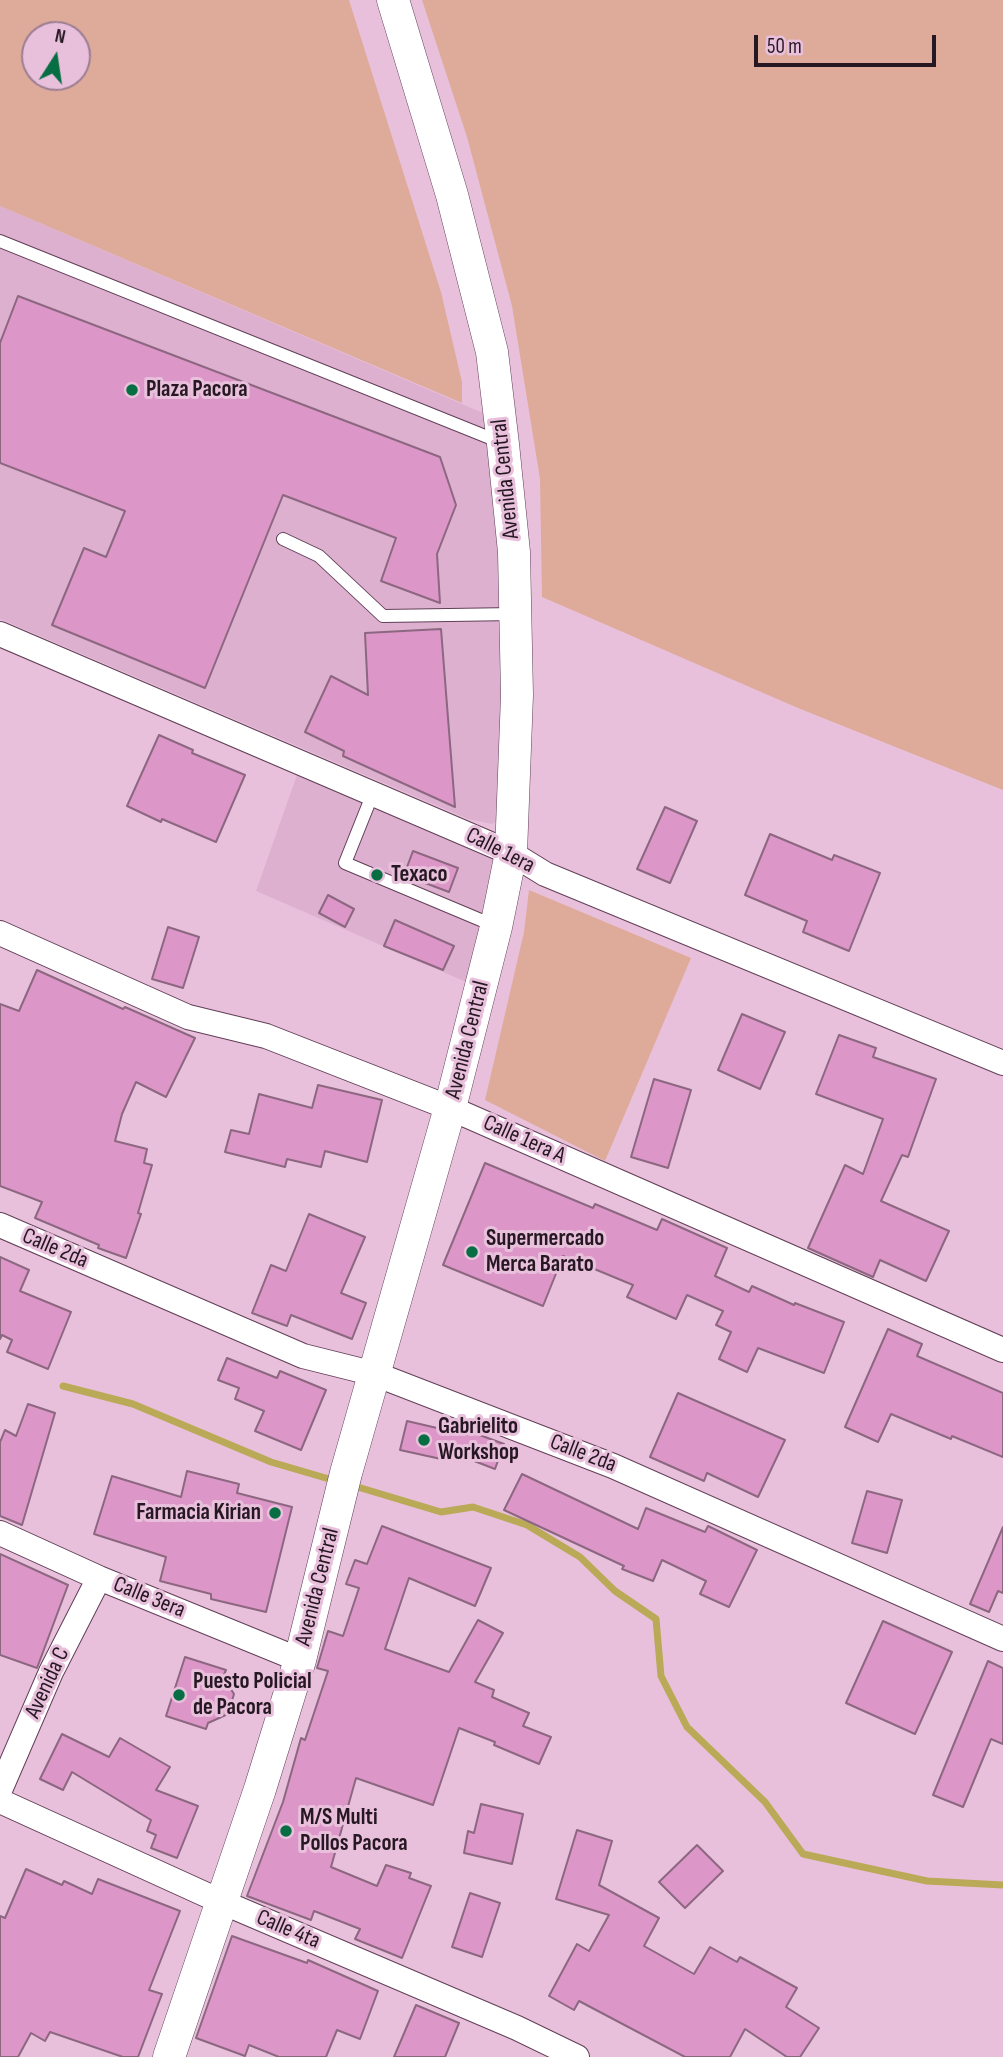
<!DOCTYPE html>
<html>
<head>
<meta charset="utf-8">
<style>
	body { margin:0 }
	#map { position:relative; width:1003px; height:2057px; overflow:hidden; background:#e9c0dc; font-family:"Sofia Sans Condensed",sans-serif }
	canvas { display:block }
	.north { position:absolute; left:21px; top:21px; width:70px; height:70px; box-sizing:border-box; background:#e9c0dc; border:2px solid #9b7d92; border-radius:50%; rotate:12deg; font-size:19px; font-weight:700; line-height:28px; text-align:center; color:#261822 }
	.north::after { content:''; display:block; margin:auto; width:24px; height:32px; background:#076d43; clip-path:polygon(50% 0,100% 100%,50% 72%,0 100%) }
	.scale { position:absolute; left:754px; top:35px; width:182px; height:32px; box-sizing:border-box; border:4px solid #261822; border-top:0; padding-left:9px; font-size:21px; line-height:24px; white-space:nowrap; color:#261822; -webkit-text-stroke:5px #e9c0dc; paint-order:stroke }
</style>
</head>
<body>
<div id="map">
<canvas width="1003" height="2057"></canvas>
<div class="north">N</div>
<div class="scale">50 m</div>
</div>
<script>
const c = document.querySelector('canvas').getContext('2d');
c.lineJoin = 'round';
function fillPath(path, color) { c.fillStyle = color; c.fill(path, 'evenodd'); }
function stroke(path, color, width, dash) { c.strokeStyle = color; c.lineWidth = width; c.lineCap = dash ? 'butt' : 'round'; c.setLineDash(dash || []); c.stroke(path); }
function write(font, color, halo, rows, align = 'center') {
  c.font = font + ' "Sofia Sans Condensed",sans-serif'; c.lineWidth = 6; c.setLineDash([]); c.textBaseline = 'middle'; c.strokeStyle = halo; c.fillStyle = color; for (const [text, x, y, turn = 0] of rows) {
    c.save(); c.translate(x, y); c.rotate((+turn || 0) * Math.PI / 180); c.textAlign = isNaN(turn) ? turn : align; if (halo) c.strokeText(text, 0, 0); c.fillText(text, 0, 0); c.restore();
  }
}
fillPath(new Path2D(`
	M 0,206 L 483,413 L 496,488 L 506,643 L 500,819 L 492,824 L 468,819 L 0,619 Z
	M 298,772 L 495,860 L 473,985 L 256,891 Z`), '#ddb0cf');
fillPath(new Path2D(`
	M 0,0 L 349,0 L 441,292 L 462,382 L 462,403 L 0,206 ZM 77,35 L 77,77 L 35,77 L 35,35 Z
	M 422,0 L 1003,0 L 1003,790 L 798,708 L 542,597 L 540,479 L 512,306 L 467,137 Z
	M 529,890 L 691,958 L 605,1161 L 485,1100 L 524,932 Z`), '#deab9b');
stroke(new Path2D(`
	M 63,1386 L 133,1404 L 271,1462 L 336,1481
	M 351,1485 L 441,1512 L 473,1507 L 527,1525 L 580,1557 L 615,1591 L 656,1619 L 661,1676 L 687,1727 L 765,1802 L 803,1854 L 927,1881 L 1003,1885`), '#baa956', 7);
const building = new Path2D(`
	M 18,296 L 440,457 L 456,505 L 437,554 L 440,603 L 381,581 L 396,538 L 283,495 L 205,688 L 52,625 L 84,548 L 106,557 L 125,511 L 0,463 L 0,343 Z
	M 441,629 L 455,807 L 343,756 L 344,751 L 305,732 L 331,676 L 368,695 L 365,633 Z
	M 159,735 L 193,750 L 192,753 L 245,775 L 216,842 L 162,819 L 161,822 L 127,806 Z
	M 665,807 L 697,821 L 670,883 L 637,869 Z
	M 770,834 L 832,860 L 834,855 L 880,873 L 849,951 L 803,932 L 807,921 L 745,895 Z
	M 413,851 L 458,868 L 449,892 L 404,875 Z
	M 328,895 L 354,909 L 345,927 L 319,913 Z
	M 395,920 L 454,946 L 443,970 L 384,946 Z
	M 168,927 L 199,937 L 183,988 L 152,979 Z
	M 37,970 L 123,1009 L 125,1007 L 195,1038 L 166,1097 L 136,1082 L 122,1114 L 115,1141 L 147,1149 L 144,1163 L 152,1165 L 138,1213 L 141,1214 L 126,1258 L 98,1248 L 99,1245 L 35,1218 L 42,1202 L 0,1186 L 0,1004 L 19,1011 Z
	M 742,1014 L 785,1032 L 760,1089 L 718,1070 Z
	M 839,1035 L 876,1048 L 873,1057 L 936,1079 L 908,1157 L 902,1155 L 881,1201 L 949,1231 L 926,1281 L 880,1260 L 873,1277 L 808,1248 L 845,1165 L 863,1174 L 883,1119 L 816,1094 Z
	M 654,1079 L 691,1090 L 668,1168 L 631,1157 Z
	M 318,1085 L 382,1100 L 367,1162 L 325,1151 L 321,1167 L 287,1159 L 285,1167 L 225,1152 L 231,1130 L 249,1134 L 259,1094 L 312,1108 Z
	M 485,1163 L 593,1208 L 595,1204 L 657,1230 L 662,1219 L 727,1248 L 715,1276 L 749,1292 L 752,1286 L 794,1305 L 795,1303 L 844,1322 L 824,1373 L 758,1348 L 747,1372 L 719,1359 L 731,1332 L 716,1325 L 723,1311 L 687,1295 L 676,1319 L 627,1297 L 633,1285 L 563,1256 L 543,1306 L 443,1265 Z
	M 309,1214 L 365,1237 L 341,1293 L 366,1303 L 352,1339 L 291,1315 L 287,1326 L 252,1313 L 271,1265 L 286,1271 Z
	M 0,1257 L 29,1270 L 20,1291 L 71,1312 L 48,1369 L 7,1352 L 12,1340 L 2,1335 L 0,1339 Z
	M 888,1329 L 922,1344 L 917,1356 L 1003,1393 L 1003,1457 L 952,1436 L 951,1439 L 891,1414 L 878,1442 L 845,1427 Z
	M 227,1358 L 277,1378 L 280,1371 L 326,1390 L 301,1450 L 255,1431 L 264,1411 L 235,1399 L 239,1388 L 218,1380 Z
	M 678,1393 L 785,1440 L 758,1497 L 707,1473 L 704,1481 L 650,1457 Z
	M 28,1404 L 55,1413 L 22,1525 L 0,1516 L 0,1442 L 5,1430 L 16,1436 Z
	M 407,1421 L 467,1435 L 469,1431 L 504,1444 L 495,1469 L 443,1449 L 441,1459 L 400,1450 Z
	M 187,1471 L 239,1484 L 237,1493 L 292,1507 L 266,1612 L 211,1599 L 211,1594 L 160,1581 L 166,1557 L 94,1534 L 112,1476 L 181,1497 Z
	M 522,1474 L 638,1529 L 646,1508 L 705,1532 L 708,1526 L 757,1550 L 729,1607 L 700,1594 L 706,1581 L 662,1560 L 653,1581 L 622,1569 L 624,1566 L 504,1510 Z
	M 867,1491 L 902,1500 L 887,1553 L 852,1543 Z
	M 382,1526 L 491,1568 L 475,1606 L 409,1578 L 385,1649 L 449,1672 L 478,1620 L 503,1633 L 475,1682 L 494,1690 L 492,1697 L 529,1713 L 523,1726 L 551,1737 L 539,1764 L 494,1745 L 495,1742 L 459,1728 L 433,1805 L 356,1778 L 331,1867 L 377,1886 L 386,1865 L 411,1873 L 409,1878 L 431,1886 L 402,1958 L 355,1939 L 360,1929 L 314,1911 L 311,1920 L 247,1896 L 283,1802 L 301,1738 L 305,1740 L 328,1671 L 317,1668 L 328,1631 L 343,1636 L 359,1588 L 346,1584 L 355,1560 L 367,1564 Z
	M 1003,1527 L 1003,1593 L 998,1591 L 989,1612 L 970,1604 Z
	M 0,1554 L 68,1585 L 37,1668 L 0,1655 Z
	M 883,1621 L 952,1652 L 915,1734 L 846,1703 Z
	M 185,1657 L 226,1670 L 223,1677 L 234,1694 L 228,1714 L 208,1723 L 206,1729 L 166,1716 Z
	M 988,1661 L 1003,1668 L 1003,1744 L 991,1739 L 963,1807 L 933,1795 Z
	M 62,1734 L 109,1757 L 120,1738 L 170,1767 L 156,1790 L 198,1806 L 177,1858 L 151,1848 L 156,1835 L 147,1831 L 151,1820 L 72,1772 L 63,1790 L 40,1779 Z
	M 481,1804 L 523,1814 L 512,1864 L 464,1853 L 468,1831 L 474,1833 Z
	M 577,1830 L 612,1841 L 599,1885 L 659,1918 L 644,1946 L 694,1974 L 710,1947 L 737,1962 L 740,1957 L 797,1988 L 786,2007 L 819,2028 L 800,2057 L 787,2057 L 745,2029 L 730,2057 L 685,2057 L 579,2001 L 574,2010 L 549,1996 L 577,1944 L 589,1951 L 609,1915 L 556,1899 Z
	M 697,1845 L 723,1871 L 685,1908 L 659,1882 Z
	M 26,1869 L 62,1885 L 64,1881 L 92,1894 L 98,1879 L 180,1911 L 149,1990 L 162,1994 L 138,2057 L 123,2057 L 50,2032 L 45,2041 L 31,2033 L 18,2057 L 0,2057 L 0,1916 L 5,1918 Z
	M 470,1893 L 500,1903 L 482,1957 L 452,1947 Z
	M 232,1936 L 307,1963 L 308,1960 L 378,1991 L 360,2039 L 337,2030 L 326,2057 L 279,2057 L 249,2045 L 245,2056 L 196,2038 Z
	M 416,2005 L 459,2023 L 445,2057 L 394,2057 Z`);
fillPath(building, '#dd96c8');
stroke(building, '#8c6780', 2);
const service = new Path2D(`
	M 0,241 L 500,442
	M 283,539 L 319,556 L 383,616 L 515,614
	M 373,793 L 345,863 L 495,926`);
const minor = new Path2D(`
	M 0,634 L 511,853 L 545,874 L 1003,1063
	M 0,933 L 188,1017 L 266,1036 L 450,1108 L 1003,1350
	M 0,1225 L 303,1356 L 375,1374 L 613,1466 L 1003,1639
	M 0,1533 L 99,1578 L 300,1660
	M 0,1790 L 51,1672 L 99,1578
	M 0,1801 L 222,1902 L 517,2028 L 577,2057`);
const tertiary = new Path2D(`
	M 169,2057 L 260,1789 L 300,1660 L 346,1473 L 450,1108 L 496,927 L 511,853 L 517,695 L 514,552 L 503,444 L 492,352 L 452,195 L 393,0`);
stroke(service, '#613f57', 14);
stroke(minor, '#613f57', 26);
stroke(tertiary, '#613f57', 33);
stroke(service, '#fff', 12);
stroke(minor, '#fff', 24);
stroke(tertiary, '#fff', 32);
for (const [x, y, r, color] of [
	[132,390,7,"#076d43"],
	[377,875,7,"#076d43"],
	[472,1252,7,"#076d43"],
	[424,1440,7,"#076d43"],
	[275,1513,7,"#076d43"],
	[179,1695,7,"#076d43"],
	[286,1831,7,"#076d43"]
]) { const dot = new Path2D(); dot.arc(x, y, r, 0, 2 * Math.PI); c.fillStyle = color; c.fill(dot); stroke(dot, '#e9c0dc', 2.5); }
write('bold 23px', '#261822', '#e9c0dc', [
	["Plaza Pacora",146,390],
	["Texaco",391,875],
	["Supermercado",486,1239],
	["Merca Barato",486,1265],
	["Gabrielito",438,1427],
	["Workshop",438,1453],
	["Farmacia Kirian",261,1513,"right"],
	["Puesto Policial",193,1682],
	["de Pacora",193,1708],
	["M/S Multi",300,1818],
	["Pollos Pacora",300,1844]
], 'left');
write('23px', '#261822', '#e9c0dc', [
	["Avenida Central",506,479,-96],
	["Calle 1era",500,851,27],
	["Avenida Central",468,1040,-76],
	["Calle 1era A",524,1140,24],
	["Calle 2da",55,1249,23],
	["Calle 2da",583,1454,21],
	["Avenida Central",318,1587,-76],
	["Calle 3era",149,1598,22],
	["Avenida C",48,1683,-65],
	["Calle 4ta",288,1930,23]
]);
</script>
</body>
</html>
